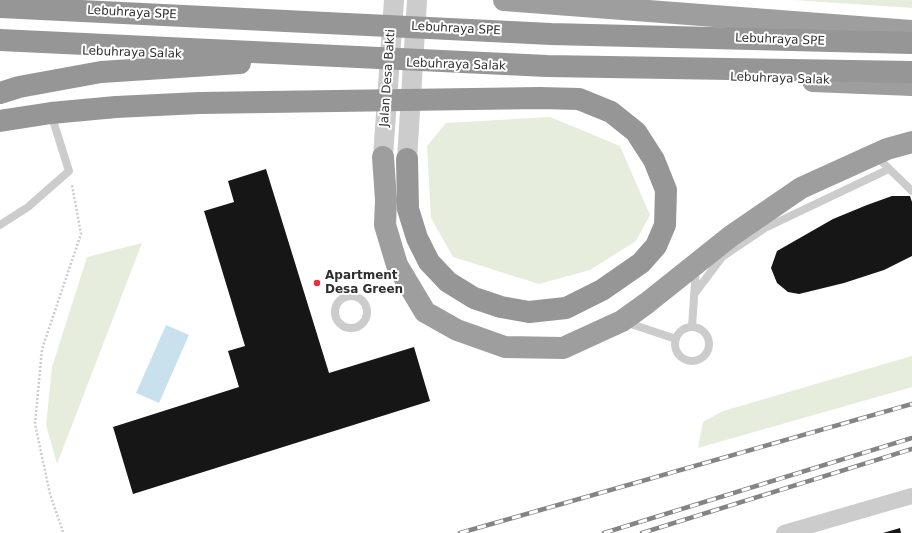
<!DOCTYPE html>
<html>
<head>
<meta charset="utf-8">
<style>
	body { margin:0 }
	canvas { display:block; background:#fff }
</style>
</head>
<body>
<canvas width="912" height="533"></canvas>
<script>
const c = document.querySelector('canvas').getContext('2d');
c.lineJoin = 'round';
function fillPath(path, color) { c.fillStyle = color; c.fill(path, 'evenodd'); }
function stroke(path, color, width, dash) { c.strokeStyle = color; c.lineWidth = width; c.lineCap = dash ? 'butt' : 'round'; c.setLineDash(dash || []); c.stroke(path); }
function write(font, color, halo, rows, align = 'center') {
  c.font = font + ' "DejaVu Sans",sans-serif'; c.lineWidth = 4; c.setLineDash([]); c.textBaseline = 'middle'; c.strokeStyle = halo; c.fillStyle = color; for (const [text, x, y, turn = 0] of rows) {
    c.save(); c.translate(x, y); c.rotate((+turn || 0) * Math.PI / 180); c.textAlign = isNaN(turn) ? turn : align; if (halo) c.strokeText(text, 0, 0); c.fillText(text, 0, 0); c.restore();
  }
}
fillPath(new Path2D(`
	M 794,0 L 912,0 L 912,8 Z
	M 550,117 L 620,146 L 650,215 L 636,241 L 590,270 L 539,284 L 453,257 L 431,218 L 427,146 L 446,123 Z
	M 142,243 L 57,464 L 46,425 L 52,367 L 87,257 Z
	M 912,356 L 912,387 L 698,448 L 703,422 L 723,411 Z`), '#e6eddd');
fillPath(new Path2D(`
	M 166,325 L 189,335 L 159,403 L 136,393 Z`), '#c9e1ed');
fillPath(new Path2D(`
	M 266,169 L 329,373 L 414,347 L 430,401 L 133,494 L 113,427 L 239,387 L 228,351 L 245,346 L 204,211 L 234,202 L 228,181 Z
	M 892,196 L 910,196 L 912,202 L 912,256 L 884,270 L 844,283 L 799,294 L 788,292 L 777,283 L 771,268 L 777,251 L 833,219 L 867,205 Z
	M 900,528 L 901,533 L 883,533 Z`), '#161616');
stroke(new Path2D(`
	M 63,532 L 50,494 L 35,424 L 42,349 L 81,234 L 72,185`), '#ccc', 2.5, [2, 2]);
stroke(new Path2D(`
	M 875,155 L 912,191
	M 0,225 L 28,207 L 69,171 L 51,114
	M 695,293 L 722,257 L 765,228 L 889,169
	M335 312a16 16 0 1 1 32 0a16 16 0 1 1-32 0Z
	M 625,322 L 676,339
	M 692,327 L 696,268
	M675 344a17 17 0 1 1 34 0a17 17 0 1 1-34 0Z`), '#ccc', 8);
stroke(new Path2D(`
	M 784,533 L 912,496`), '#ccc', 16);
stroke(new Path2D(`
	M 383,157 L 394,0
	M 407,159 L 417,0`), '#ccc', 20);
stroke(new Path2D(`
	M 504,0 L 912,31
	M 813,81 L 912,85
	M 383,157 L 386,200 L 385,225 L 397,265 L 425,312 L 457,330 L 505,347 L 563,348 L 622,321 L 647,303 L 731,236 L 801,188 L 887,149 L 912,142`), '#9e9e9e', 22);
stroke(new Path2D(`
	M 0,7 L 551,34 L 912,43
	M 0,40 L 547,66 L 912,72
	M 0,93 L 19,87 L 101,72 L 240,63
	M 0,121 L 51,113 L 116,107 L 199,103 L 540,98 L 579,99 L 611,112 L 636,132 L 654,160 L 666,190 L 665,225 L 656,246 L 641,263 L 602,290 L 566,308 L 529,312 L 501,307 L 474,298 L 448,282 L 429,262 L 417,238 L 408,209 L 407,159`), '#969696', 22);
const rail = new Path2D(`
	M 460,533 L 912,404
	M 604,533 L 912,438
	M 642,533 L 912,449`);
stroke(rail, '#848484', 4.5);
stroke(rail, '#fff', 3, [9]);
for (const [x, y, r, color] of [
	[317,283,4,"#e92f46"]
]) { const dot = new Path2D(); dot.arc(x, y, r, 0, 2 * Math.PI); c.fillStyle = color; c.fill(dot); stroke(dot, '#fff', 1.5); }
write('12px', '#2f2f2f', '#fff', [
	["Lebuhraya SPE",132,13,3],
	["Lebuhraya SPE",456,29,3],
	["Lebuhraya SPE",780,40,2],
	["Lebuhraya Salak",132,53,2],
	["Lebuhraya Salak",456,65,2],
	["Jalan Desa Bakti",388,78,-86],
	["Lebuhraya Salak",780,79,2]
]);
write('bold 12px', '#2f2f2f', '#fff', [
	["Apartment",325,276],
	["Desa Green",325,290]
], 'left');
</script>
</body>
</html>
